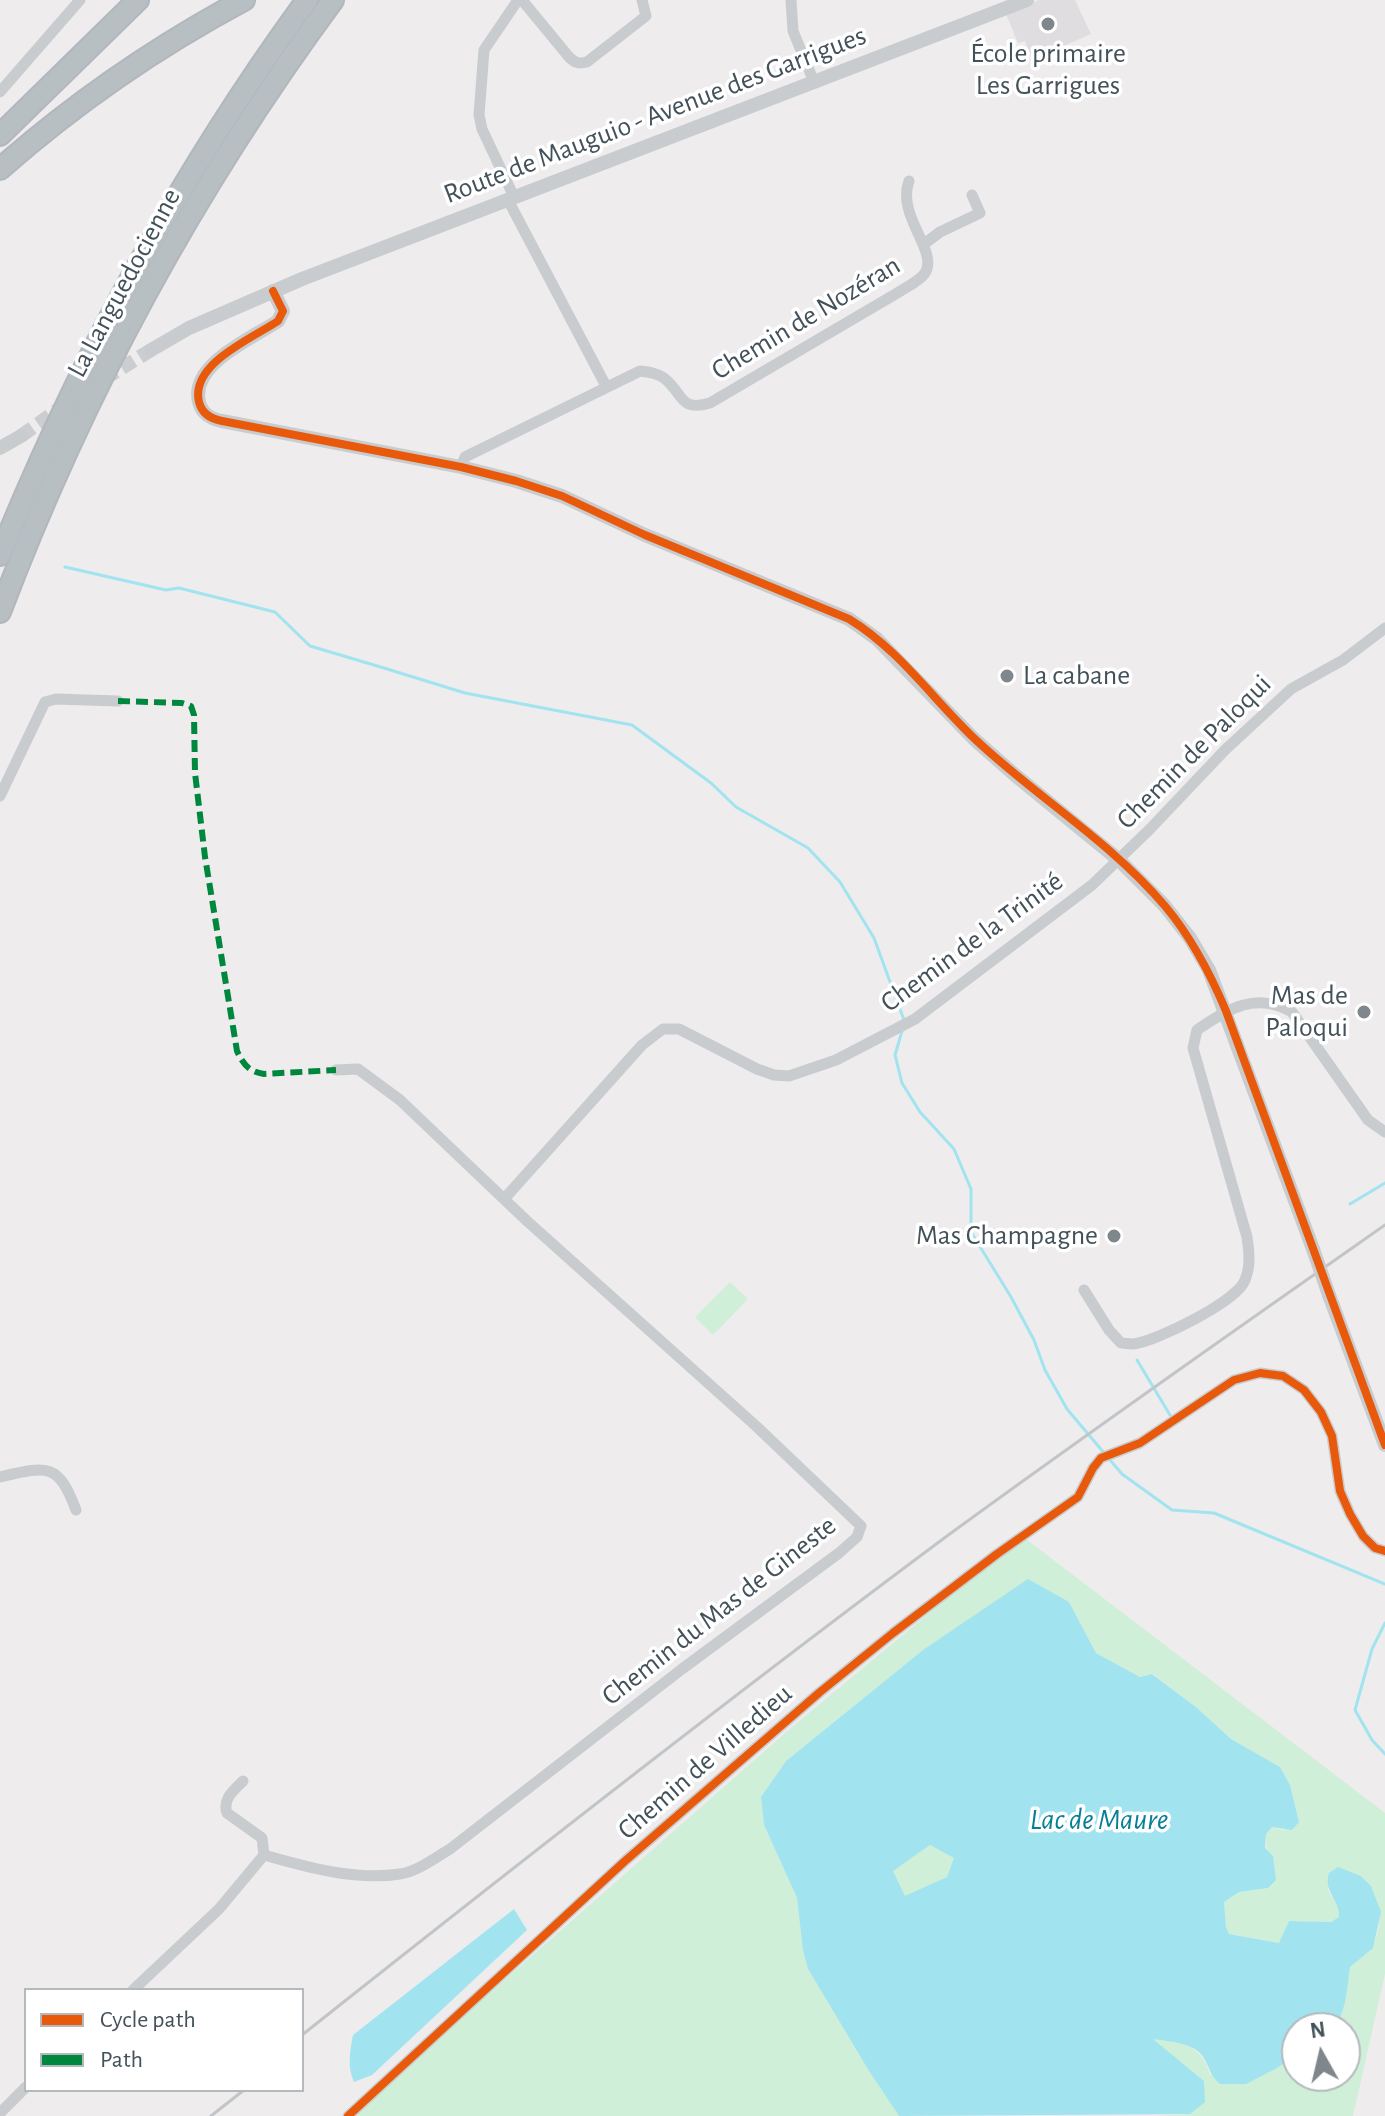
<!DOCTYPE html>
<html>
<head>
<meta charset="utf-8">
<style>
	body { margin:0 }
	#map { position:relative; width:1385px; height:2116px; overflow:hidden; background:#eeeced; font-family:"Alegreya Sans",sans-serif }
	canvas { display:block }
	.legend { position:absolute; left:24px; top:1988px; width:280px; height:104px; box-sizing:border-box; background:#fff; border:2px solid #b4b9bd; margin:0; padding:10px 14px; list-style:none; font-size:24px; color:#43515a }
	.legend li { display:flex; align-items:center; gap:16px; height:40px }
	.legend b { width:40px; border:2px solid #b4b9bd }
	.north { position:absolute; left:1281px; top:2012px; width:80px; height:80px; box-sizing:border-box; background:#fff; border:2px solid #b4b9bd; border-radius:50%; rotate:352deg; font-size:22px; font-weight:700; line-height:32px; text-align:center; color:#43515a }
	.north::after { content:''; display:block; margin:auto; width:28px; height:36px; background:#7f878d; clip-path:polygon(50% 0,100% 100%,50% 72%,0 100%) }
</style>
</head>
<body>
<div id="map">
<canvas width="1385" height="2116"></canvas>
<ul class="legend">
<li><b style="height:10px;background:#e8590c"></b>Cycle path</li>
<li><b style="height:10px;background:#00873e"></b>Path</li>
</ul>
<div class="north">N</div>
</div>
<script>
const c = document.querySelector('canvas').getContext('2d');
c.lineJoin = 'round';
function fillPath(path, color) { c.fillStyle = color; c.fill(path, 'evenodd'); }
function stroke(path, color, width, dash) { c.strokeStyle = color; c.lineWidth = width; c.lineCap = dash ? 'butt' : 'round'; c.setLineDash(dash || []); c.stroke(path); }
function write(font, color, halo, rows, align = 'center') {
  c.font = font + ' "Alegreya Sans",sans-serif'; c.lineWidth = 7; c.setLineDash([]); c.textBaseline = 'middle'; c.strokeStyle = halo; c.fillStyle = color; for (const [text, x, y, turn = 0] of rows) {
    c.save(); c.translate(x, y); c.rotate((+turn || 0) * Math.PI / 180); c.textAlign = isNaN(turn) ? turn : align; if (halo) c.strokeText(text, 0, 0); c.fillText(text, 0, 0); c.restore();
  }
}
fillPath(new Path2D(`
	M 1039,0 L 1075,0 L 1091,34 L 1032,60 L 1025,41 L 1018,43 L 1006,14 Z`), '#dfdddf');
fillPath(new Path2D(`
	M 730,1282 L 748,1299 L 713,1335 L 695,1317 Z
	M 1022,1536 L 1385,1813 L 1385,1974 L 1353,2116 L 1155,2116 L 1190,2114 L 1204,2081 L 1151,2038 C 1180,2044 1201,2042 1210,2075 L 1297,2054 L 1297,2076 L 1345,2076 L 1345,2028 L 1333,2028 L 1342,2013 L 1350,1966 C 1356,1960 1369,1952 1373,1945 C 1385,1921 1379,1894 1361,1876 L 1327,1889 L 1340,1910 L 1340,1917 L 1331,1922 L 1289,1921 L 1280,1943 L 1229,1934 L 1226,1927 L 1224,1902 L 1239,1892 L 1268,1888 L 1266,1834 L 1272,1827 L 1284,1830 L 1299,1822 L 1290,1785 L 1280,1767 L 1231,1739 L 1196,1707 L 1153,1674 L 1140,1677 L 1096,1653 L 1069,1602 L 923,1650 L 786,1761 L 761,1797 L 764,1825 L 797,1898 L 803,1951 L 808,1969 L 869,2071 L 899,2116 L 357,2116 L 360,2107 L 792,1727 Z
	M 930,1845 L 955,1858 L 947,1877 L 905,1897 L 892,1871 Z`), '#cfefd9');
fillPath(new Path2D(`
	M 1028,1579 L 1069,1602 L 1096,1653 L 1140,1677 L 1152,1674 L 1196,1707 L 1231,1739 L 1280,1767 L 1290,1785 L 1299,1822 L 1292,1830 L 1272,1827 L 1266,1834 L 1265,1848 L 1273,1856 L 1276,1880 L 1268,1888 L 1239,1892 L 1224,1902 L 1226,1927 L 1229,1934 L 1279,1943 L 1289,1921 L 1331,1922 L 1339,1917 C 1340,1900 1323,1892 1329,1873 L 1338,1867 L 1361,1876 L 1371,1886 L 1381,1912 L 1373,1948 L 1350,1967 C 1347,1986 1347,2013 1333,2028 L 1297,2028 L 1297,2054 L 1277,2068 L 1246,2084 L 1220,2084 C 1211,2076 1211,2072 1206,2062 C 1199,2043 1171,2042 1153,2039 L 1204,2081 L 1205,2102 L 1190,2114 L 899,2116 L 869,2071 L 808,1969 L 803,1951 L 797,1898 L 764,1825 L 761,1797 L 786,1761 L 923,1650 ZM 930,1845 L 954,1858 L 947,1877 L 905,1896 L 893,1871 Z
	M 514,1909 L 527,1930 L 372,2075 L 354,2082 C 347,2068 350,2050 353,2035 Z`), '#a1e4ef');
stroke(new Path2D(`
	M 65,567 L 166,590 L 179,588 L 275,612 L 310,646 L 384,668 L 465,693 L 632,725 L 711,783 L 736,807 L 808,848 L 840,882 L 874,938 L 904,1020
	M 902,1031 L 895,1055 L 902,1083 L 920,1112 L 954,1149 L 971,1189 L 971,1232 L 1011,1297 L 1034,1340 L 1045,1370 L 1067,1409 L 1105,1454
	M 1350,1204 L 1385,1183
	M 1137,1360 L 1170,1415
	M 1110,1460 L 1122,1474 L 1172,1510 L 1214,1513 L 1385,1584
	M 1385,1623 L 1372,1649 L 1355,1710 L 1372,1740 L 1385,1754`), '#a1e4ef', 3);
stroke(new Path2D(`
	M 104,379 L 151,350
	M 21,436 L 66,404`), '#cccdd0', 14, [14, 7]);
const motorway = new Path2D(`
	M 0,135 L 138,0
	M 0,169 C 75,103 156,47 244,0
	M 0,555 C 80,359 182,171 307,0
	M 0,612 C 82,395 195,187 333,0`);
stroke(motorway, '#b1b7bd', 24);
stroke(new Path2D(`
	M 522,0 L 569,57 C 575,63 579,64 587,62 L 646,16 L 642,0
	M 791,0 L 793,31 L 814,82
	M 0,92 L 80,0
	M 514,197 L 482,129 L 479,115 L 484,50 L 518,0
	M 508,200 L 606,386
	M 924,244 L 940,232 L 980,213 L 972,195
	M 461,467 L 465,457 L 640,371 C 649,372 657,373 664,378 C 684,394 679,412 710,403 L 899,292 C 906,287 920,281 925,273 C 939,251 896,216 909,181
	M 0,796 L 45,702 L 56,699 L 118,701
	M 505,1198 L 642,1045 L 663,1029 L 679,1029 L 757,1069 L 774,1075 L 789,1076 L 836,1060 L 915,1019 L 1092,885 L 1150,829 L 1225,750 L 1291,689 L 1343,660 L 1385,628
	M 1084,1290 L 1109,1330 L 1121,1343 C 1125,1343 1129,1344 1133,1344 C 1155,1342 1238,1301 1245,1280 C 1251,1266 1249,1251 1247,1237 L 1193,1048 L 1197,1030 C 1228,1009 1256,991 1292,1012 L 1368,1120 L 1385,1132
	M 0,1477 C 47,1466 58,1462 76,1510
	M 264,1855 C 306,1867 356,1881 400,1874 C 418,1871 435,1858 450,1849 L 682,1669 L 839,1553 L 857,1537 L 861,1526 L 756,1426 L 527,1221 L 400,1100 L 358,1069 L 336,1070
	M 133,1990 L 219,1909 L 264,1855 L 262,1838 L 227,1813 C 222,1799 234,1790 243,1781
	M 0,2113 L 26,2087
	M 348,2116 L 625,1861 L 820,1692 L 893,1633 L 997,1554 L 1078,1497 L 1093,1468 L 1101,1458 L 1140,1443 L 1234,1380 L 1260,1373 L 1283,1376 L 1304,1390 L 1321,1412 L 1332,1436 L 1340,1491 L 1350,1514 L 1363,1536 L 1375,1548 L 1385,1551`), '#c8ccce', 11);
stroke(new Path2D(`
	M 273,291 L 283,311 L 278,321 C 251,339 190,364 199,402 C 202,414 211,419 222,421 L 461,467 L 516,481 L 562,496 L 645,535 L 849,619 L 877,639 L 974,739 L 1015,775 L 1119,860 L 1164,905 L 1190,938 L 1209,970 L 1313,1249
	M 151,350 L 189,328 L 302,279 L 1027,0
	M 0,448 L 21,436
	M 1329,1295 L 1385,1445`), '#c8ccce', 14);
stroke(motorway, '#b8bfc3', 20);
stroke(new Path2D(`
	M 302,2035 C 515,1866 729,1698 947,1536 C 1092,1430 1238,1328 1385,1225
	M 211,2116 L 244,2090`), '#c2c5c7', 3);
stroke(new Path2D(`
	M 1313,1249 L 1329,1295`), '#c8ccce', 14);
stroke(new Path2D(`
	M 118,701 L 182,703 L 191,706 L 194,715 L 195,773 L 205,857 L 237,1051 C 243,1064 249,1072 264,1074 L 336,1070`), '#00873e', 6, [12, 6]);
stroke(new Path2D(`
	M 273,291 L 283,311 L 278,321 C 251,339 190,364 199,402 C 202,414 211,419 222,421 L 461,467 L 516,481 L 562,496 L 645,535 L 849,619 C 900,650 934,701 977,741 C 1038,798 1111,842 1165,906 C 1192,938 1210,973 1226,1011 L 1385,1445
	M 348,2116 L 625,1861 L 820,1692 L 893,1633 L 997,1554 L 1078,1497 L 1093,1468 L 1101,1458 L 1140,1443 L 1234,1380 L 1260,1373 L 1283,1376 L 1304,1390 L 1321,1412 L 1332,1436 L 1340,1491 L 1350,1514 L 1363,1536 L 1375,1548 L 1385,1551`), '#e8590c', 8);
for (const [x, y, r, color] of [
	[1048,24,8,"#7f878d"],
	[1007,676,8,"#7f878d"],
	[1364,1012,8,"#7f878d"],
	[1114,1236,8,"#7f878d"]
]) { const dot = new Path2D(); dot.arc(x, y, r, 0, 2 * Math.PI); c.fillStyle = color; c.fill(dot); stroke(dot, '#fff', 3); }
write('28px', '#43515a', '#fff', [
	["École primaire",1048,54,"center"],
	["Les Garrigues",1048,86,"center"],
	["La cabane",1023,676,"left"],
	["Mas de",1348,996],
	["Paloqui",1348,1028],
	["Mas Champagne",1098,1236]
], 'right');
write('28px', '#43515a', '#fff', [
	["Route de Mauguio - Avenue des Garrigues",655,115,-21],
	["La Languedocienne",124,283,-62],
	["Chemin de Nozéran",806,318,-31],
	["Chemin de Paloqui",1194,752,-45],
	["Chemin de la Trinité",972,942,-36],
	["Chemin du Mas de Gineste",719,1611,-38],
	["Chemin de Villedieu",705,1762,-41]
]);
write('italic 30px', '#068095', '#fff', [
	["Lac de Maure",1099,1820]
]);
</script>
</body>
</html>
